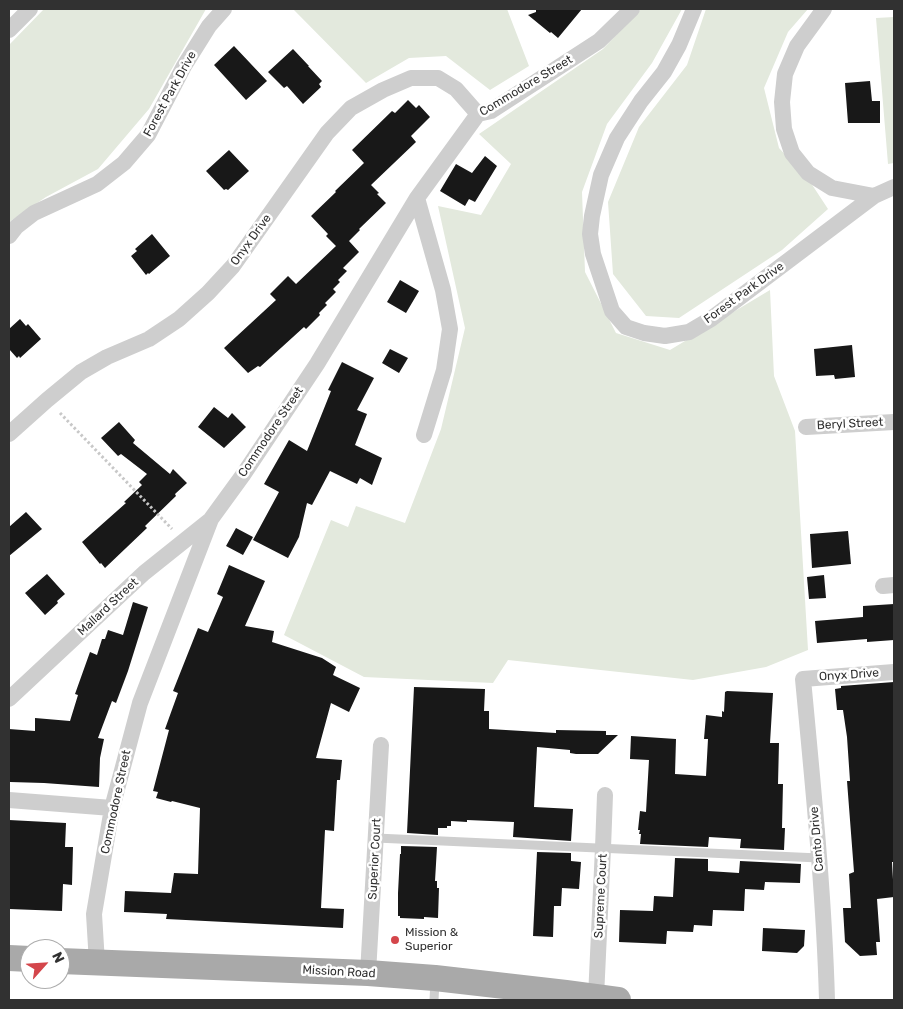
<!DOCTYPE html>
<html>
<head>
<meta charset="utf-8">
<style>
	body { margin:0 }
	#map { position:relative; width:903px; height:1009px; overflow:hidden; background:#fff; font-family:Rubik,sans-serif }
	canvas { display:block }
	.frame { position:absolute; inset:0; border:10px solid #313131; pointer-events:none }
	.north { position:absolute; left:20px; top:939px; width:50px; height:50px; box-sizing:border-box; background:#fff; border:1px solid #adadad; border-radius:50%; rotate:64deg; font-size:14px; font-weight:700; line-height:20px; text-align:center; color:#313131 }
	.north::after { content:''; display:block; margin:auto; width:18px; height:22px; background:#d4464b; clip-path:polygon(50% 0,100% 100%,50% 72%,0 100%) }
</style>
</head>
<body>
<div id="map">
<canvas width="903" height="1009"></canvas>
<div class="frame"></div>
<div class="north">N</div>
</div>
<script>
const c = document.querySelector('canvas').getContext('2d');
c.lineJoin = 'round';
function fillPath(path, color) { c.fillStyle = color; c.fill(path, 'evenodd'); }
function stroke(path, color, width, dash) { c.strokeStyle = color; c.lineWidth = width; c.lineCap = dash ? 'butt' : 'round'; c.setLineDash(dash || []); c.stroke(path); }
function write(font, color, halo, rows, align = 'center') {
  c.font = font + ' Rubik,sans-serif'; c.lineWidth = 5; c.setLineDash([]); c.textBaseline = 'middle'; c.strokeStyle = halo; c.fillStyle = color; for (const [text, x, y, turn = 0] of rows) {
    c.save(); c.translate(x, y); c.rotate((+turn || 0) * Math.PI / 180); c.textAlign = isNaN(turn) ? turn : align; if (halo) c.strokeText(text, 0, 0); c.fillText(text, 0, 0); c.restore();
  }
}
fillPath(new Path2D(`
	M 44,9 L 206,9 L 149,109 L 98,169 L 46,197 L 9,222 L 9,45 Z
	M 293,9 L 507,9 L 529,66 L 490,90 L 446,56 L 409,58 L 366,83 Z
	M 641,9 L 682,9 L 652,63 L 607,124 L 582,192 L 585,272 L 616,333 L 670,350 L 770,290 L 774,376 L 795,431 L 808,650 L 766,667 L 693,680 L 508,660 L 493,683 L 364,677 L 284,635 L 331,520 L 348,527 L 356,506 L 405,523 L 441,429 L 465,328 L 438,206 L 481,215 L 511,164 L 479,134 L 603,49 Z
	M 706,9 L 808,9 L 788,32 L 764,88 L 779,148 L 809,180 L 828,209 L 782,250 L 679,318 L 646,316 L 613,274 L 608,202 L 639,127 L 687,65 Z
	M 894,17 L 894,163 L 888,164 L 876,18 Z`), '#e3e9dd');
fillPath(new Path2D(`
	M 536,9 L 582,9 L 558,38 L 551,32 L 550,33 L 528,15 L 536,12 Z
	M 234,46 L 267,81 L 246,100 L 214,65 Z
	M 293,49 L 309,66 L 308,66 L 322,81 L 319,84 L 321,87 L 303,104 L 287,86 L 284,88 L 268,72 Z
	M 870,81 L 872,101 L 880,101 L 880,123 L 848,123 L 845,83 Z
	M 408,100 L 416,108 L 419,105 L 430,117 L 411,136 L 416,142 L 371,185 L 379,193 L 377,194 L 386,203 L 359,229 L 360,230 L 349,241 L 359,252 L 343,268 L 347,271 L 338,280 L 340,282 L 333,289 L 336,292 L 325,303 L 327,305 L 319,313 L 320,315 L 306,329 L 304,327 L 260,367 L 258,366 L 248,373 L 224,348 L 276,300 L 270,294 L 288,276 L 296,284 L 336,246 L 326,236 L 328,234 L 311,216 L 336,192 L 335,191 L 364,163 L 352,150 L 392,111 L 395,113 Z
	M 229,150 L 249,171 L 228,190 L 226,189 L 224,190 L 206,171 Z
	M 485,156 L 497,166 L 475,202 L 469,199 L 465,206 L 440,191 L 456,164 L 472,173 Z
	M 152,234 L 170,256 L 149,274 L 148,273 L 146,275 L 131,256 L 137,251 L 135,249 Z
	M 400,280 L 419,291 L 406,313 L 387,302 Z
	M 20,319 L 26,326 L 28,324 L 41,339 L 20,358 L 19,356 L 17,358 L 9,349 L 9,329 Z
	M 852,345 L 855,377 L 835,379 L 834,375 L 816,376 L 814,349 Z
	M 390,349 L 408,358 L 399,373 L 382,363 Z
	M 342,362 L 374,378 L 357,410 L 367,414 L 355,445 L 382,458 L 372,485 L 360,478 L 357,484 L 330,471 L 312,505 L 307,503 L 299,537 L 288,558 L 253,540 L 279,492 L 264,484 L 289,440 L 307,451 L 331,391 L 328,390 Z
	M 214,407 L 228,418 L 232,413 L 246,427 L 224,448 L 198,427 Z
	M 119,422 L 135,440 L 133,443 L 170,474 L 173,469 L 187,483 L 175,494 L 176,496 L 145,526 L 147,528 L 105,568 L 101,563 L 100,564 L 82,542 L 126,503 L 124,502 L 142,485 L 139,482 L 147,474 L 121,454 L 118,456 L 101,438 Z
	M 26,512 L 42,529 L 9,556 L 9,527 Z
	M 236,528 L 253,537 L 243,555 L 226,546 Z
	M 848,531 L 851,564 L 812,568 L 810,534 Z
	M 229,565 L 265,581 L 245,626 L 274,631 L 272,642 L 322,658 L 336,667 L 333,675 L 360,688 L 349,712 L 331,703 L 316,758 L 342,760 L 340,780 L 337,780 L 334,831 L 325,830 L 321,908 L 344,909 L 343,928 L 166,919 L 167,914 L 124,912 L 125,891 L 171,893 L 174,873 L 198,874 L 200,808 L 172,801 L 171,802 L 156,798 L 158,792 L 153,791 L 169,730 L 165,729 L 178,693 L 173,691 L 198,628 L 208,632 L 223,597 L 217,594 Z
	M 47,574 L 65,594 L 57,601 L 58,603 L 45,615 L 25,593 Z
	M 824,575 L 826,598 L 809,599 L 807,577 Z
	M 133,602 L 148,607 L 128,671 L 116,703 L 112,701 L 98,738 L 104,739 L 100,758 L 99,787 L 44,783 L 10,782 L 10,780 L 9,780 L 9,729 L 35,731 L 35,718 L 70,721 L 78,695 L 75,694 L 90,652 L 97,655 L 102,639 L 105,639 L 108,630 L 123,635 Z
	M 894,604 L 894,640 L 867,642 L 867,639 L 817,643 L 815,621 L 863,617 L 863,606 Z
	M 894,682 L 894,862 L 892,862 L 894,897 L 877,899 L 880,942 L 876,942 L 877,955 L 860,956 L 845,942 L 843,908 L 851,908 L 849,874 L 854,872 L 847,781 L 850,781 L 847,737 L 843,710 L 837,710 L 835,689 L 841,688 L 841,686 Z
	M 414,687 L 485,689 L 484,711 L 489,711 L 489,729 L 556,733 L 556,730 L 606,731 L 606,735 L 618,735 L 598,754 L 576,754 L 570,753 L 570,750 L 537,747 L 534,807 L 573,809 L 571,841 L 513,837 L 514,822 L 467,820 L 467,822 L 451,821 L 451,826 L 447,826 L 447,828 L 438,828 L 438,835 L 407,833 Z
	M 727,691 L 773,693 L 770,743 L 779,743 L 778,784 L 783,784 L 782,828 L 785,828 L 784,850 L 740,848 L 741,839 L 709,837 L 708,847 L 640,844 L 641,834 L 639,834 L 640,830 L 638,830 L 640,811 L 646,812 L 649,760 L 630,759 L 631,736 L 676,739 L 675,774 L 706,776 L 708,739 L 704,739 L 706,715 L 722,717 L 722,711 L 724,712 L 725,692 Z
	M 9,820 L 66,823 L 65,847 L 73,847 L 72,885 L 63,884 L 62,911 L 9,909 Z
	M 401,846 L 437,847 L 435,881 L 437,881 L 437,888 L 439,888 L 438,918 L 424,917 L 424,919 L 400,918 L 400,916 L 398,916 L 398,893 L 400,854 L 401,854 Z
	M 537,852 L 571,853 L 571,861 L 581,862 L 579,889 L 562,888 L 561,906 L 554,906 L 553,937 L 533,936 Z
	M 675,858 L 708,859 L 708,871 L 739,873 L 740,861 L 801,864 L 800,883 L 765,882 L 764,890 L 745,889 L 744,911 L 713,910 L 712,926 L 694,925 L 693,932 L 667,931 L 666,944 L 619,942 L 620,910 L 653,911 L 654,896 L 673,897 Z
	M 763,928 L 805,930 L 804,946 L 797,953 L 762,951 Z`), '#181818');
stroke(new Path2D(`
	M 60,413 L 172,529`), '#c8c8c8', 3, [2.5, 2.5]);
stroke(new Path2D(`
	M 376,838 L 819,858
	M 434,1000 L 435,981`), '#cecece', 9);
stroke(new Path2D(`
	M 694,9 L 679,45 L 664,72 L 641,101 L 617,138 L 601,175 L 592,216 L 590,234 L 593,254 L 612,311 L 626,327 L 644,333 L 665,336 L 689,332 L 711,319 L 874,196 L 894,187
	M 824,9 L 797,46 L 785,74 L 782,102 L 784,129 L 792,153 L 808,173 L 832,188 L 874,196
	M 9,30 L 30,9
	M 417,198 L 443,290 L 450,329 L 444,370 L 424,435
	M 9,236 L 16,227 L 34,213 L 97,184 L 124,163 L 148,135 L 184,66 L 209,26 L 224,9
	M 806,427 L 894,422
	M 9,434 L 47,400 L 81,372 L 107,357 L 149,339 L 179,319 L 208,293 L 233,266 L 327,133 L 351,108 L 383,90 L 411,78 L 438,78 L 456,89 L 478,114
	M 883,586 L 894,585
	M 9,699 L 144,573 L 209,521
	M 9,800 L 112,808
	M 97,963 L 94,914 L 112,808 L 140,703 L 211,519 L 243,475 L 317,364 L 417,198 L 478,114 L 491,111 L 599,41 L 632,9
	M 368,973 L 381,745
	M 596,997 L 603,848 L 605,795
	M 827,1000 C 824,893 813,786 803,679 L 894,672`), '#cecece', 16);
stroke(new Path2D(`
	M 9,958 L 30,959
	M 60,961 L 368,973 L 435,978 L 566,993 L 618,1000`), '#a9a9a9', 26);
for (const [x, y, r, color] of [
	[395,940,5,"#d4464b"]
]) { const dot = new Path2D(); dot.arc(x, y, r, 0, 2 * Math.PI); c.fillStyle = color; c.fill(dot); stroke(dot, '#fff', 2); }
write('12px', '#313131', '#fff', [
	["Commodore Street",526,86,-31],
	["Forest Park Drive",170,94,-61],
	["Onyx Drive",251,240,-54],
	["Forest Park Drive",744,293,-36],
	["Beryl Street",850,424,-3],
	["Commodore Street",271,432,-56],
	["Mallard Street",108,607,-43],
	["Onyx Drive",849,675,-4],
	["Commodore Street",116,802,-78],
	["Canto Drive",817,839,-95],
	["Superior Court",375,859,-87],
	["Supreme Court",601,896,-87],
	["Mission Road",339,972,3]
]);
write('12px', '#313131', '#fff', [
	["Mission &",405,933],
	["Superior",405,947]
], 'left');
</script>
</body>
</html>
